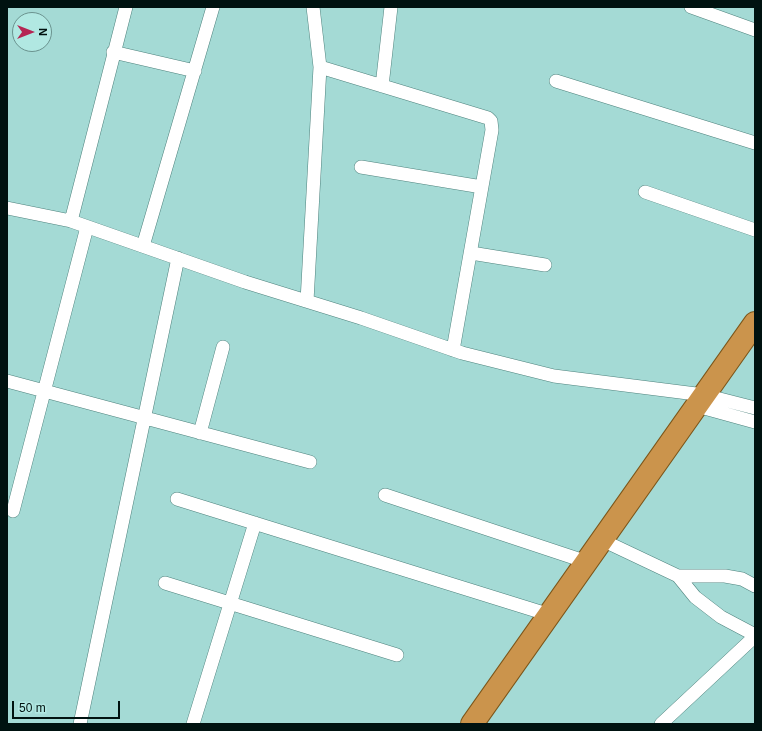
<!DOCTYPE html>
<html>
<head>
<meta charset="utf-8">
<style>
	body { margin:0 }
	#map { position:relative; width:762px; height:731px; overflow:hidden; background:#a4dad5; font-family:Helvetica,sans-serif }
	canvas { display:block }
	.frame { position:absolute; inset:0; border:8px solid #001210; pointer-events:none }
	.north { position:absolute; left:12px; top:12px; width:40px; height:40px; box-sizing:border-box; background:#b1e8e2; border:1px solid #6a928e; border-radius:50%; rotate:90deg; font-size:11px; font-weight:700; line-height:16px; text-align:center; color:#001210 }
	.north::after { content:''; display:block; margin:auto; width:14px; height:18px; background:#b52654; clip-path:polygon(50% 0,100% 100%,50% 72%,0 100%) }
	.scale { position:absolute; left:12px; top:701px; width:108px; height:18px; box-sizing:border-box; border:2px solid #001210; border-top:0; padding-left:5px; font-size:12px; line-height:14px; white-space:nowrap; color:#001210; -webkit-text-stroke:3px #b1e8e2; paint-order:stroke }
</style>
</head>
<body>
<div id="map">
<canvas width="762" height="731"></canvas>
<div class="frame"></div>
<div class="north">N</div>
<div class="scale">50 m</div>
</div>
<script>
const c = document.querySelector('canvas').getContext('2d');
c.lineJoin = 'round';
function stroke(path, color, width, dash) { c.strokeStyle = color; c.lineWidth = width; c.lineCap = dash ? 'butt' : 'round'; c.setLineDash(dash || []); c.stroke(path); }
const minor = new Path2D(`
	M 691,7 L 755,30
	M 113,52 L 195,71
	M 320,67 L 488,118 L 491,121 L 492,130 L 453,350
	M 556,81 L 755,143
	M 382,86 L 391,7
	M 361,167 L 482,187
	M 645,192 L 755,230
	M 7,208 L 71,221 L 245,282 L 361,318 L 462,353 L 554,376 L 704,395 L 755,408
	M 71,221 L 126,7
	M 143,246 L 213,7
	M 471,253 L 545,265
	M 307,301 L 320,67 L 313,7
	M 7,381 L 310,462
	M 697,406 L 755,422
	M 200,433 L 223,347
	M 385,495 L 587,562
	M 177,499 L 550,615
	M 13,511 L 87,227
	M 602,540 L 678,576 L 725,576 L 742,579 L 755,586
	M 678,576 L 695,597 L 721,617 L 755,635
	M 165,583 L 397,655
	M 80,724 L 178,258
	M 193,724 L 255,523
	M 661,724 L 751,640 L 755,634`);
const trunk = new Path2D(`
	M 472,724 L 755,323`);
stroke(minor, '#4f837e', 14);
stroke(trunk, '#7c561a', 24);
stroke(minor, '#fff', 13);
stroke(trunk, '#cb944c', 22);
</script>
</body>
</html>
